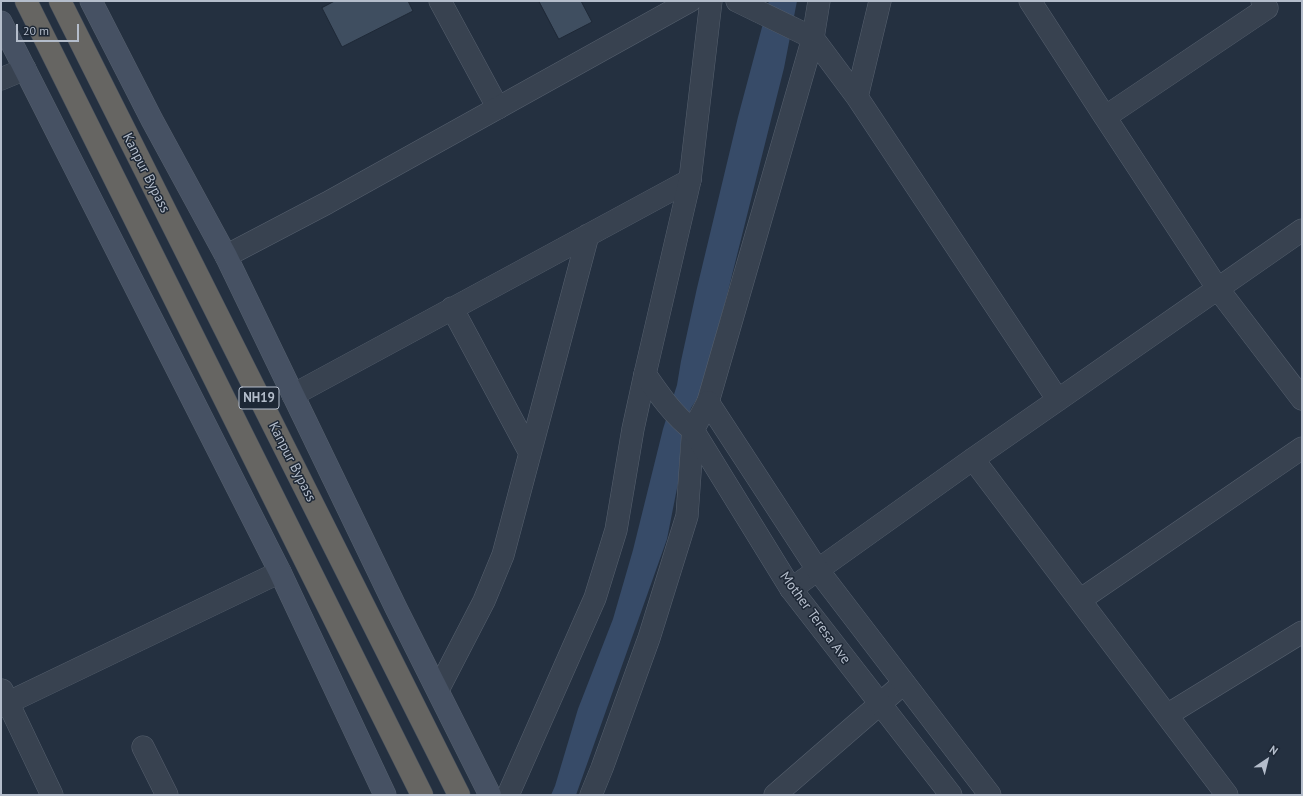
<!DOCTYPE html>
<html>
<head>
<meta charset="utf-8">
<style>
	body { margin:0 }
	#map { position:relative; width:1303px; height:796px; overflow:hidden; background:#243040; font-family:"PT Sans",sans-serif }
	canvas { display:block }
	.frame { position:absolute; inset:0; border:2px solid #b4bdcb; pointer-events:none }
	.north { position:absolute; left:1247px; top:740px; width:40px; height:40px; -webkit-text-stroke:3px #1d2735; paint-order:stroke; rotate:35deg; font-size:11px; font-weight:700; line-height:16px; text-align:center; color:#b4bdcb }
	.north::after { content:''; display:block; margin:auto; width:14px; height:18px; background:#b4bdcb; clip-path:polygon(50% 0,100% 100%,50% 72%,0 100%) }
	.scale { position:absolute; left:16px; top:24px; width:63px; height:18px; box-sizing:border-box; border:2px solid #b4bdcb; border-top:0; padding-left:5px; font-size:12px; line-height:14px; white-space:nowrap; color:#b4bdcb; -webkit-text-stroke:3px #1d2735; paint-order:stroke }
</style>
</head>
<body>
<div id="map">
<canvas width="1303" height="796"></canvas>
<div class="frame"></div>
<div class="north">N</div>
<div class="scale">20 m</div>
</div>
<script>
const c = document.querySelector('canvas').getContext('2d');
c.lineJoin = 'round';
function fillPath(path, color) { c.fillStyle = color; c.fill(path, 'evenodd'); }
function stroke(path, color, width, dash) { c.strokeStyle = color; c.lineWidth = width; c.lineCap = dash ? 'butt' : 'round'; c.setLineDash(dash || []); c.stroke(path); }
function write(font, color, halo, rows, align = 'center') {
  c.font = font + ' "PT Sans",sans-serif'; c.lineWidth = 3; c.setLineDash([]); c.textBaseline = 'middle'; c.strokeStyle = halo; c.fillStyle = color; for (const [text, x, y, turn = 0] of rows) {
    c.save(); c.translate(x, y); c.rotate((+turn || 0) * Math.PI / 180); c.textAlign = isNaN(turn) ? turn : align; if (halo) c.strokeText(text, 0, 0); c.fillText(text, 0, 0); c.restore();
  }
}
fillPath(new Path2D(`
	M 769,1 L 797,1 L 784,68 L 727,295 L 700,394 L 691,408 L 681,441 L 680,456 L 680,473 L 667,539 L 576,795 L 551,795 L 555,786 L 578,709 L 613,619 L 633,550 L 663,429 L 677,385 L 681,361 L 697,288 L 738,117 Z`), '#374b68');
const building = new Path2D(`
	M 335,1 L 408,1 L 413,11 L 342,47 L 322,8 Z
	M 539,1 L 581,1 L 592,22 L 559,39 Z`);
fillPath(building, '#3f4e60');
stroke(building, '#1f2937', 1);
const minor = new Path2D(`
	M 440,1 L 498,108
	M 737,1 L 813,38 L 857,97 L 880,1
	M 1030,1 L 1105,117 L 1267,8 L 1262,1
	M 1,79 L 25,69
	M 857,97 L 1058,400
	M 1105,117 L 1218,289 L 1302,399
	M 452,308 L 530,453
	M 293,395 L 690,180
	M 708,402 L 813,38 L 819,1
	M 973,459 L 1227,795
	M 791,589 L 973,459 L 1302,230
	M 1080,600 L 1302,448
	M 2,690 L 52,795
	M 438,690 L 484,601 L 503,555 L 588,235
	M 1,706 L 280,572
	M 1167,715 L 1302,632
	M 143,747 L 167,795
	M 508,795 L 595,598 L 616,530 L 633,429 L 645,374
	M 591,795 L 602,768 L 649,638 L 687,516 L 693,430
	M 775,795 L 904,683`);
const tertiary = new Path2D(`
	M 711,1 L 690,180 L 645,374 C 658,393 674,416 693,430 L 791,589 L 951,795
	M 226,256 L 327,203 L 690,1
	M 693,430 L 708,402 L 817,569 L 990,795`);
const secondary = new Path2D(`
	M 91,1 L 152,120 L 226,256 L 396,608 L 490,795
	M 1,22 L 280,572 L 385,795`);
const trunk = new Path2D(`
	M 26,1 L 422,795
	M 60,1 L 459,795`);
stroke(minor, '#56606e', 23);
stroke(tertiary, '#56606e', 23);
stroke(secondary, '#56606e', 23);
stroke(trunk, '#434d5b', 23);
stroke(minor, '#384250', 22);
stroke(tertiary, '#384250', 22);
stroke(secondary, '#465163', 22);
stroke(trunk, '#666562', 22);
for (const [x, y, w] of [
	[259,398,40]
]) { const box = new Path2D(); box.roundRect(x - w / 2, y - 11, w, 22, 3); c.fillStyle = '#1d2735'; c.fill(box); stroke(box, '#b4bdcb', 1); }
write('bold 13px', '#b4bdcb', null, [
	["NH19",259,398]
]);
write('14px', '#b4bdcb', '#1d2735', [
	["Kanpur Bypass",146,173,63],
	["Kanpur Bypass",292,462,63],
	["Mother Teresa Ave",815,618,54]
]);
</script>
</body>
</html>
